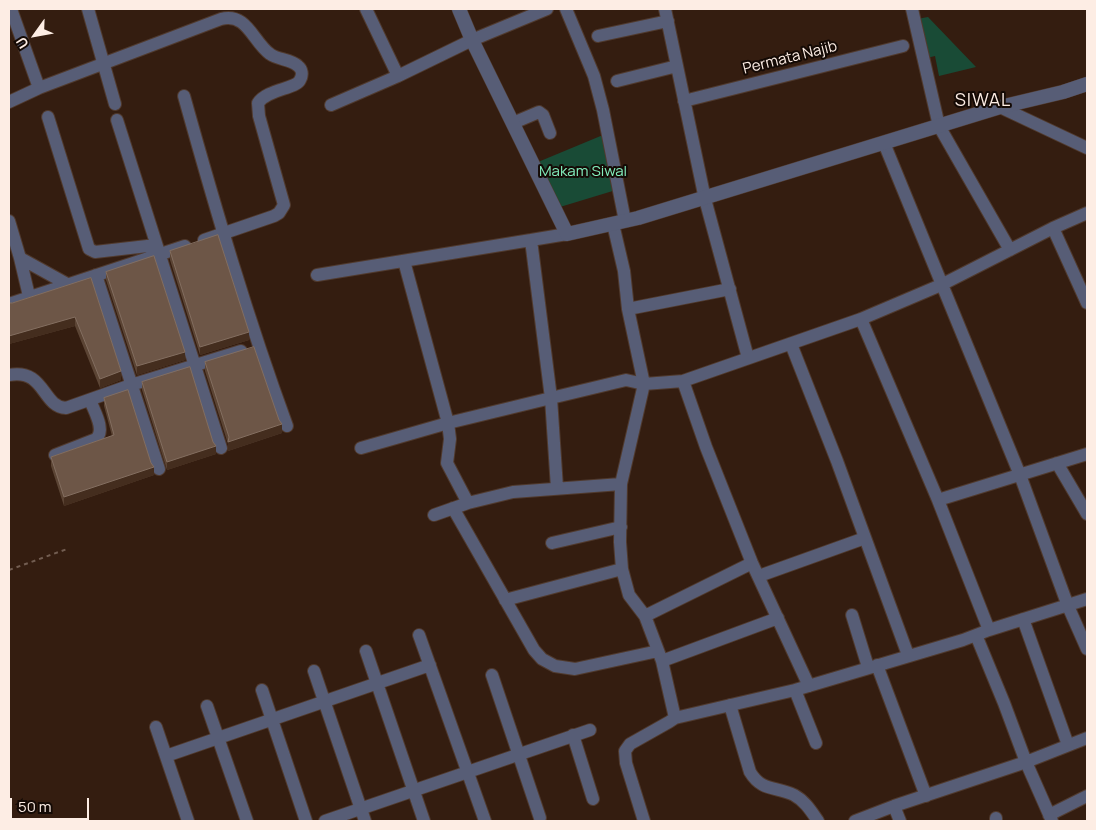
<!DOCTYPE html>
<html>
<head>
<meta charset="utf-8">
<style>
	body { margin:0 }
	#map { position:relative; width:1096px; height:830px; overflow:hidden; background:#341d10; font-family:Manrope,sans-serif }
	canvas { display:block }
	.frame { position:absolute; inset:0; border:10px solid #fdede4; pointer-events:none }
	.north { position:absolute; left:10px; top:10px; width:50px; height:50px; -webkit-text-stroke:4px #140a05; paint-order:stroke; rotate:238deg; font-size:14px; font-weight:700; line-height:20px; text-align:center; color:#fdede4 }
	.north::after { content:''; display:block; margin:auto; width:18px; height:22px; background:#fdede4; clip-path:polygon(50% 0,100% 100%,50% 72%,0 100%) }
	.scale { position:absolute; left:10px; top:798px; width:79px; height:22px; box-sizing:border-box; border:2px solid #fdede4; border-top:0; padding-left:6px; font-size:15px; line-height:18px; white-space:nowrap; color:#fdede4; -webkit-text-stroke:4px #140a05; paint-order:stroke }
</style>
</head>
<body>
<div id="map">
<canvas width="1096" height="830"></canvas>
<div class="frame"></div>
<div class="north">U</div>
<div class="scale">50 m</div>
</div>
<script>
const c = document.querySelector('canvas').getContext('2d');
c.lineJoin = 'round';
function fillPath(path, color) { c.fillStyle = color; c.fill(path, 'evenodd'); }
function stroke(path, color, width, dash) { c.strokeStyle = color; c.lineWidth = width; c.lineCap = dash ? 'butt' : 'round'; c.setLineDash(dash || []); c.stroke(path); }
function write(font, color, halo, rows, align = 'center') {
  c.font = font + ' Manrope,sans-serif'; c.lineWidth = 4; c.setLineDash([]); c.textBaseline = 'middle'; c.strokeStyle = halo; c.fillStyle = color; for (const [text, x, y, turn = 0] of rows) {
    c.save(); c.translate(x, y); c.rotate((+turn || 0) * Math.PI / 180); c.textAlign = isNaN(turn) ? turn : align; if (halo) c.strokeText(text, 0, 0); c.fillText(text, 0, 0); c.restore();
  }
}
fillPath(new Path2D(`
	M 928,17 L 976,67 L 939,76 L 935,56 L 927,58 L 917,19 Z
	M 603,135 L 616,190 L 560,207 L 538,162 Z`), '#194b36');
const minor = new Path2D(`
	M 11,9 L 39,88
	M 88,9 L 115,104
	M 366,9 L 398,76
	M 566,9 L 594,76 L 603,110 L 625,221
	M 665,9 L 705,199 L 748,358
	M 912,9 L 939,126 L 1010,250
	M 598,36 L 668,21
	M 617,81 L 677,66
	M 184,96 C 215,207 247,317 287,426
	M 684,101 L 903,46
	M 9,102 L 39,88 L 221,19 C 247,12 253,42 270,54 C 278,60 291,59 298,66 C 302,69 303,75 300,80 C 296,89 267,89 258,103 L 259,116 L 284,205 L 279,213 L 274,216 L 204,240
	M 331,105 L 398,76 L 472,40 L 547,9
	M 1000,107 L 1087,148
	M 48,117 L 89,249 L 95,252 L 156,245
	M 117,120 L 221,448
	M 513,123 L 539,112 L 543,115 L 550,133
	M 884,143 L 1020,475 L 1068,606 L 1087,649
	M 9,221 L 20,258 L 67,284
	M 613,224 L 624,271 L 628,309 L 644,384 L 621,484 L 620,542 L 622,569 L 629,595 L 645,616 L 662,661 L 675,718
	M 1053,228 L 1087,303
	M 567,234 L 531,240 L 551,398 L 626,380 L 644,384 L 683,381 L 706,447 L 752,563 L 809,686
	M 20,258 L 29,296
	M 404,261 L 448,423 L 450,439 L 447,463 L 468,503
	M 96,275 L 159,469
	M 317,275 L 531,240
	M 9,304 L 185,246
	M 628,309 L 730,289
	M 791,344 L 837,461 L 908,655
	M 9,375 C 45,368 42,407 66,408 L 131,385 L 241,351
	M 683,381 L 861,319
	M 361,448 L 448,423 L 551,398 L 557,488
	M 55,455 L 96,439 C 106,430 94,411 90,400
	M 1057,463 L 1087,514
	M 938,500 L 1087,454
	M 453,508 L 534,650 L 542,659 L 555,666 L 575,669 L 658,651
	M 434,515 L 468,503 L 513,492 L 621,484
	M 552,543 L 621,527
	M 759,576 L 865,538
	M 505,600 L 622,569
	M 852,615 L 868,667
	M 645,616 L 752,563
	M 1023,619 L 1068,745
	M 989,630 L 938,500 L 861,319 L 941,285 L 1053,228 L 1087,213
	M 419,635 L 485,821
	M 976,635 L 1004,703 L 1026,762 L 1052,821
	M 366,651 L 424,821
	M 662,661 L 778,618
	M 877,665 L 926,796
	M 314,671 L 365,821
	M 492,675 L 540,818
	M 262,690 L 306,821
	M 795,690 L 816,743
	M 730,705 L 750,772 C 762,792 776,786 794,795 C 805,801 811,811 818,821
	M 207,706 L 247,821
	M 156,727 L 188,821
	M 573,735 L 593,799
	M 166,756 L 430,665
	M 894,806 L 900,821
	M 1049,815 L 1087,796
	M 996,818 L 996,821
	M 325,821 L 590,730
	M 644,821 L 626,763 L 625,751 L 630,744 L 669,722 L 675,718 L 795,690 L 963,640 L 989,630 L 1087,599
	M 855,821 L 894,806 L 1026,762 L 1087,738`);
const tertiary = new Path2D(`
	M 459,9 L 472,40 L 567,234 L 638,218 L 1000,107 L 1063,92 L 1087,84`);
stroke(minor, '#503a2e', 14);
stroke(tertiary, '#503a2e', 15);
stroke(new Path2D(`
	M 9,570 L 67,549`), '#725d51', 2, [4, 4]);
stroke(minor, '#575d76', 12);
stroke(tertiary, '#575d76', 14);
fillPath(new Path2D(`
	M 170,251 L 249,340 L 200,355 L 170,260 Z
	M 106,272 L 185,360 L 137,375 L 106,280 Z
	M 91,278 L 121,380 L 100,388 L 75,326 L 9,344 L 9,303 L 12,303 Z
	M 205,362 L 282,433 L 228,451 L 228,444 L 205,371 Z
	M 142,382 L 216,454 L 167,470 L 142,390 Z
	M 104,398 L 154,475 L 64,506 L 51,466 L 51,457 L 112,436 L 104,406 Z`), '#5b4434');
fillPath(new Path2D(`
	M 75,317 L 75,326 L 9,344 L 9,336 Z
	M 249,332 L 249,340 L 200,355 L 200,347 Z
	M 185,352 L 185,360 L 137,375 L 137,366 Z
	M 121,371 L 121,380 L 100,388 L 100,379 Z
	M 282,424 L 282,433 L 228,451 L 228,442 Z
	M 216,446 L 216,454 L 167,470 L 167,462 Z
	M 154,467 L 154,475 L 64,506 L 64,497 Z`), '#442d1e');
const building = new Path2D(`
	M 218,235 L 249,332 L 200,347 L 170,251 Z
	M 154,256 L 185,352 L 137,366 L 106,272 Z
	M 91,278 L 121,371 L 100,379 L 75,317 L 9,336 L 9,303 L 12,303 Z
	M 254,347 L 279,420 L 282,424 L 228,442 L 229,437 L 205,362 Z
	M 190,367 L 213,442 L 216,446 L 167,462 L 142,382 Z
	M 128,390 L 151,463 L 154,467 L 64,497 L 51,457 L 114,435 L 104,398 Z`);
fillPath(building, '#6d5647');
stroke(building, '#836e60', 1);
write('15px', '#fdede4', '#140a05', [
	["Permata Najib",790,58,-14]
]);
write('15px', '#84efbe', '#140a05', [
	["Makam Siwal",583,172]
]);
c.letterSpacing = '1px';
write('18px', '#fdede4', '#140a05', [
	["SIWAL",983,101]
]);
c.letterSpacing = '0px';
</script>
</body>
</html>
